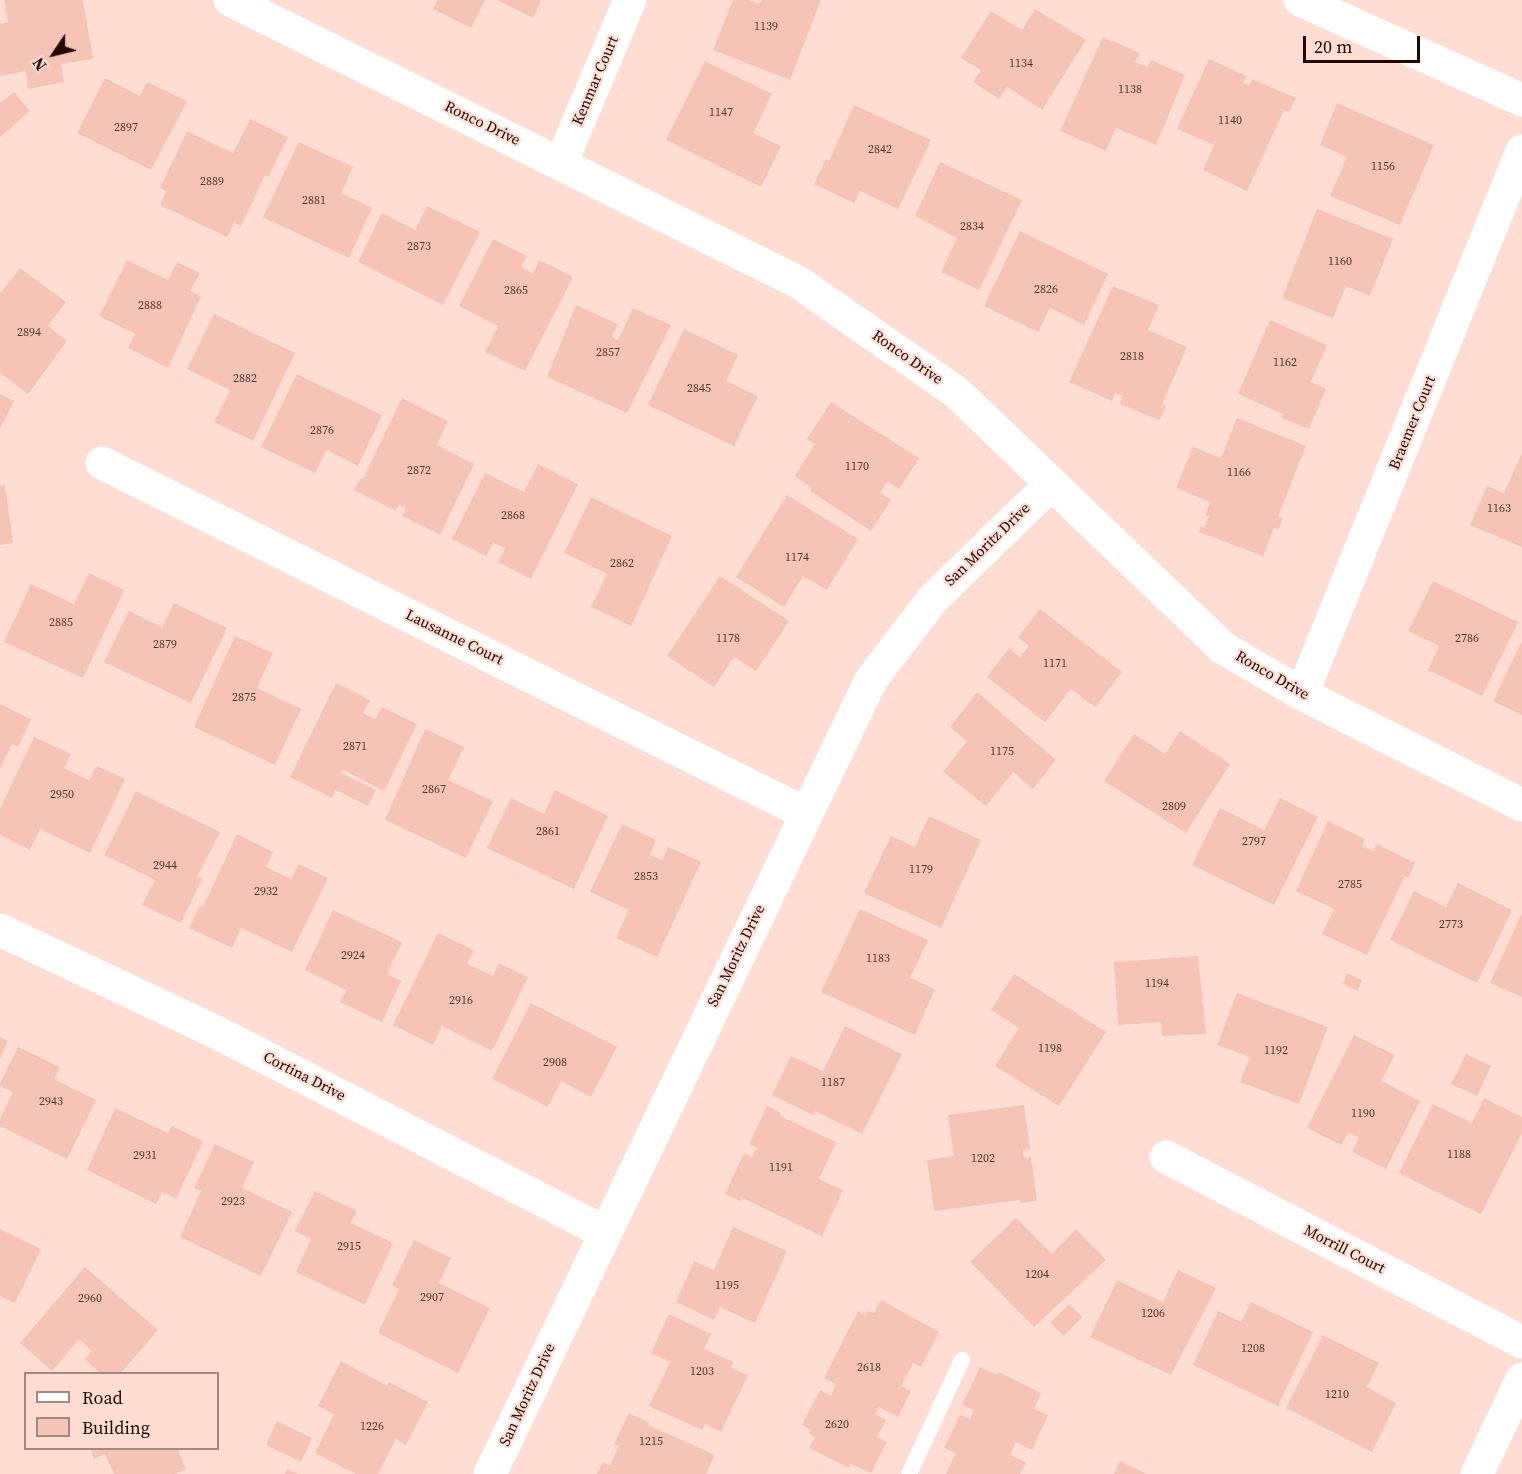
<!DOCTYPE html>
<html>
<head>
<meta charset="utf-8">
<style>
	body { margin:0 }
	#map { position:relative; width:1522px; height:1474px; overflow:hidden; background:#ffddd3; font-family:"Source Serif 4",serif }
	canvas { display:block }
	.legend { position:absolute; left:24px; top:1372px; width:195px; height:78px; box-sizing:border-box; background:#ffddd3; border:2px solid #a78880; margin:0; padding:8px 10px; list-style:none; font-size:18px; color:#240803 }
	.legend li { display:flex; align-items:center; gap:12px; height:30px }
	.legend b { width:30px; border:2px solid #a78880 }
	.north { position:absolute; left:24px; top:24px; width:60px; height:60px; -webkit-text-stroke:4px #ffddd3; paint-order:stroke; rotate:235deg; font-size:16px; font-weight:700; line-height:24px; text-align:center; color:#240803 }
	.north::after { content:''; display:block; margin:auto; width:21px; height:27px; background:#240803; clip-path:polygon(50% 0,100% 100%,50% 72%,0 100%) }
	.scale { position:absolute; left:1303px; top:36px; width:117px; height:27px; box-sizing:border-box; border:3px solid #240803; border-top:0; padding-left:8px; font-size:18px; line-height:21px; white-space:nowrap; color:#240803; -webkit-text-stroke:4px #ffddd3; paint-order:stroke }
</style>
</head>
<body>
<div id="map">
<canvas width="1522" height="1474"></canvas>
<ul class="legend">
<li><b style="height:8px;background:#fff"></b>Road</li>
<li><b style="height:16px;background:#f5c4b6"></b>Building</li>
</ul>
<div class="north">N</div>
<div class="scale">20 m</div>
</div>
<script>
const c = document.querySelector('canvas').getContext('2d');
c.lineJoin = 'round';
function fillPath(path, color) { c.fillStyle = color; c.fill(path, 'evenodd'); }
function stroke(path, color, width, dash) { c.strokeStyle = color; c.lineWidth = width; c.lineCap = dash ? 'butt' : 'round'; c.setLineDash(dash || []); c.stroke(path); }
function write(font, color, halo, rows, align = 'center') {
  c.font = font + ' "Source Serif 4",serif'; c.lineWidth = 4.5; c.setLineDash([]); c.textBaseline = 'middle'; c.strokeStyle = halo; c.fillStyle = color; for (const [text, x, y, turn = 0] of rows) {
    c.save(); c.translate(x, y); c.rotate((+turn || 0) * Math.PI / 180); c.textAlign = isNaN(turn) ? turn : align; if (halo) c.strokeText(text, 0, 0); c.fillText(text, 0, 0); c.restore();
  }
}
fillPath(new Path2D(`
	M 4,0 L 83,0 L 93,59 L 61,64 L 64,82 L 28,89 L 26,71 L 0,76 L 0,24 L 8,22 Z
	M 438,0 L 485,0 L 471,28 L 433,9 Z
	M 497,0 L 541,0 L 533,18 Z
	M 733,0 L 750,0 L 759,4 L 761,0 L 821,0 L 790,80 L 713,50 Z
	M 1035,9 L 1086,40 L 1042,110 L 1007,87 L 999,99 L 973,82 L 981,70 L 961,58 L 991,11 L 1022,30 Z
	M 1103,37 L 1140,53 L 1135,62 L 1148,67 L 1151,60 L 1185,75 L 1156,145 L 1116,128 L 1106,151 L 1060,131 Z
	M 1209,59 L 1247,76 L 1243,83 L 1249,85 L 1252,79 L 1296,98 L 1289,112 L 1284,110 L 1247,191 L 1203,170 L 1214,145 L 1177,129 Z
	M 705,61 L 772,94 L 753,133 L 781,146 L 761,187 L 666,140 Z
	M 105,78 L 140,96 L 147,82 L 187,101 L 151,170 L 77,133 Z
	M 14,92 L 30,111 L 0,137 L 0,103 Z
	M 1337,103 L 1434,145 L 1400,225 L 1330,196 L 1347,157 L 1320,145 Z
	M 854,105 L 931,140 L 898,209 L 860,191 L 854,203 L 814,184 L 826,159 L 829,161 Z
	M 250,119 L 288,137 L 268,177 L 265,175 L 241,226 L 234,223 L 227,237 L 160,205 L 167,191 L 160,188 L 187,131 L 233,153 Z
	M 299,142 L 353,167 L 341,193 L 372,208 L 349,258 L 263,217 Z
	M 940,162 L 1022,200 L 979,290 L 941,272 L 957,238 L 915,216 Z
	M 427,206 L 480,232 L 443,305 L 358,262 L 382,213 L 415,230 Z
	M 1317,209 L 1393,239 L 1370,296 L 1346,286 L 1333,318 L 1282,298 Z
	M 1020,231 L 1108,274 L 1084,325 L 1050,308 L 1038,332 L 984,306 Z
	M 493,239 L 527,256 L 521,267 L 533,274 L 539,260 L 573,277 L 525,371 L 485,352 L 498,326 L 459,306 Z
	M 127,260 L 168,280 L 177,262 L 200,273 L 190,291 L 201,296 L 168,368 L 128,348 L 135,334 L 99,316 Z
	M 20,268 L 66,302 L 48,326 L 67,341 L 28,394 L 0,373 L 0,294 Z
	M 1113,286 L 1159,305 L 1148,330 L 1187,347 L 1162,404 L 1166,406 L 1159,420 L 1120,404 L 1123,396 L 1115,393 L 1112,401 L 1069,382 Z
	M 576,305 L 618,324 L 612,337 L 618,340 L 633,308 L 671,325 L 627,413 L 547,377 Z
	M 214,314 L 295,353 L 253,441 L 214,422 L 230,390 L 187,369 Z
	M 1270,320 L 1327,345 L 1311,382 L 1326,389 L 1309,429 L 1282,418 L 1283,414 L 1238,394 Z
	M 684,329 L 738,355 L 726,381 L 758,396 L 734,446 L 648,405 Z
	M 297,374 L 382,415 L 358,466 L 326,450 L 315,473 L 261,447 Z
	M 0,394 L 14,401 L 0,429 Z
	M 402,398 L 448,421 L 437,445 L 474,464 L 440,535 L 402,516 L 406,508 L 399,505 L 396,511 L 354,490 L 361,478 L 363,479 Z
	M 831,402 L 919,458 L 899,489 L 887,482 L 880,493 L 891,500 L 871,531 L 810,491 L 812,488 L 795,476 L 815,444 L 807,439 Z
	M 1237,418 L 1306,446 L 1278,516 L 1283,518 L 1279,529 L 1274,528 L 1263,556 L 1199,532 L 1201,526 L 1204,528 L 1209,516 L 1205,515 L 1210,502 L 1176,488 L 1193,447 L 1221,458 Z
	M 1522,453 L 1522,547 L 1470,525 L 1487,486 L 1504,493 Z
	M 538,464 L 578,484 L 531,579 L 498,562 L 505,548 L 493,543 L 486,556 L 452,539 L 485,473 L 524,492 Z
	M 5,485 L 13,543 L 0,545 L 0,486 Z
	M 787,495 L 858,539 L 827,590 L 803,576 L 784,607 L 736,577 Z
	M 591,497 L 672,536 L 631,626 L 591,607 L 607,574 L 564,553 Z
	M 89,573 L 124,590 L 83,678 L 4,642 L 31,584 L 74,604 Z
	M 720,576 L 789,621 L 756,671 L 734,657 L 714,687 L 667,656 Z
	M 1433,581 L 1518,622 L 1482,696 L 1428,670 L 1439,646 L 1408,631 Z
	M 174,603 L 227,628 L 191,703 L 104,662 L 129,611 L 162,627 Z
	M 1040,609 L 1122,672 L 1095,707 L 1071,689 L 1045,722 L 987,677 L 1009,648 L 1020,657 L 1029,646 L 1018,637 Z
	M 235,636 L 273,653 L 257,688 L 301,709 L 275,765 L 194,727 Z
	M 1522,641 L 1522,715 L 1493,701 Z
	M 336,683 L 370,700 L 363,713 L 375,719 L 382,707 L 417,724 L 384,791 L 343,770 L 341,773 L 376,790 L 368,806 L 336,790 L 332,798 L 290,777 Z
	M 977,692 L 1056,760 L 1033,789 L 1013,772 L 986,806 L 943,772 L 967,741 L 950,727 Z
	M 0,704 L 31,719 L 18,747 L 12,744 L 0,769 Z
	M 425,729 L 464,747 L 448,780 L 493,801 L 466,858 L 385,820 Z
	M 1180,731 L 1230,764 L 1186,833 L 1104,781 L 1134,734 L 1165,754 Z
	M 34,737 L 71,754 L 64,768 L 89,780 L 97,766 L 125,779 L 90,853 L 40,829 L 30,850 L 0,835 L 0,809 Z
	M 555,790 L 608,816 L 574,889 L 487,848 L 511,798 L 544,814 Z
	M 136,791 L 220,832 L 197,877 L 202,879 L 181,923 L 142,905 L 155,880 L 104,855 Z
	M 1280,798 L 1318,817 L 1274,905 L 1192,865 L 1220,808 L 1264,830 Z
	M 929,816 L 981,840 L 941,928 L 864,893 L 891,836 L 915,847 Z
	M 1328,821 L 1365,839 L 1362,846 L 1373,851 L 1377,844 L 1415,863 L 1408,878 L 1405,876 L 1367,955 L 1322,934 L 1334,909 L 1296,891 Z
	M 622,824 L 656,840 L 650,855 L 662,860 L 668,847 L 701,862 L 657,957 L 616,938 L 629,910 L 590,892 Z
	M 237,834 L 273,852 L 266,867 L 291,879 L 299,864 L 328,878 L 292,952 L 241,928 L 232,948 L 189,928 L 200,905 L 203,907 Z
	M 1458,883 L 1512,910 L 1477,983 L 1390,940 L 1414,891 L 1446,907 Z
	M 860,909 L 928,940 L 910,978 L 935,989 L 915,1035 L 821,992 Z
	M 333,910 L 402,942 L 387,974 L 401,981 L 382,1022 L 340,1002 L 346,990 L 305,970 Z
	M 1522,913 L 1522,997 L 1490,983 Z
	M 438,933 L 474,950 L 467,964 L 493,976 L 499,963 L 528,977 L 492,1051 L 442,1026 L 433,1045 L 393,1025 Z
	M 1198,956 L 1206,1034 L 1162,1036 L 1161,1022 L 1118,1025 L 1114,962 Z
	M 1347,973 L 1362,980 L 1358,991 L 1343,984 Z
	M 1014,974 L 1106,1032 L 1059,1106 L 995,1066 L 1019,1028 L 991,1010 Z
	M 1237,993 L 1328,1027 L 1299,1104 L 1240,1082 L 1250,1057 L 1217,1045 Z
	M 531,1003 L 617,1047 L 591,1097 L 561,1081 L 548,1107 L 492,1079 Z
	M 845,1026 L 902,1054 L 862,1134 L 815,1111 L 813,1115 L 772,1095 L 791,1056 L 823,1071 Z
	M 1354,1035 L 1395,1055 L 1381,1081 L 1420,1101 L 1386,1169 L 1352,1152 L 1359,1138 L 1349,1132 L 1341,1145 L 1307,1128 Z
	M 0,1037 L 8,1041 L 0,1058 Z
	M 18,1047 L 60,1067 L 54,1079 L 96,1100 L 67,1159 L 0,1126 L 0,1119 L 13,1092 L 0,1086 L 0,1083 Z
	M 1466,1054 L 1491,1066 L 1477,1096 L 1451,1084 Z
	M 1484,1098 L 1522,1117 L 1522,1133 L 1481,1214 L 1399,1173 L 1433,1104 L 1472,1123 Z
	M 1024,1105 L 1030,1149 L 1023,1150 L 1024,1158 L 1031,1157 L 1037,1201 L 1020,1203 L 1020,1200 L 934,1211 L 927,1160 L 954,1156 L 948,1115 Z
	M 767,1106 L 781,1113 L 780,1116 L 836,1142 L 819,1179 L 843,1190 L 822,1236 L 742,1198 L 740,1201 L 725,1194 L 744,1153 L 752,1157 L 757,1148 L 749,1144 Z
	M 115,1108 L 168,1133 L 172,1126 L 203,1141 L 176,1199 L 162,1192 L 156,1204 L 87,1170 Z
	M 215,1144 L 254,1162 L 242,1188 L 292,1212 L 261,1276 L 180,1237 L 201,1191 L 194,1188 Z
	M 315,1191 L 357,1211 L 351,1223 L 393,1243 L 365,1305 L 296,1272 L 311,1239 L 295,1231 Z
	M 1016,1218 L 1052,1254 L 1076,1229 L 1106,1260 L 1034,1327 L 970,1262 Z
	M 733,1227 L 787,1251 L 755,1323 L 720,1307 L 714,1320 L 676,1302 L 694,1261 L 714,1270 Z
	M 0,1229 L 41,1249 L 15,1303 L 0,1296 Z
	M 414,1240 L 451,1258 L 439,1283 L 490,1308 L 458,1373 L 378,1333 L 399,1289 L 392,1285 Z
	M 85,1267 L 158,1330 L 120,1374 L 101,1374 L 85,1359 L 92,1351 L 79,1339 L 52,1371 L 20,1343 Z
	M 1178,1270 L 1216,1288 L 1171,1375 L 1090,1337 L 1117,1280 L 1163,1302 Z
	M 881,1300 L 939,1332 L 921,1367 L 913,1363 L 901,1386 L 911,1391 L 898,1417 L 879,1407 L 875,1414 L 886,1420 L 877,1437 L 887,1442 L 871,1473 L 851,1464 L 849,1468 L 809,1448 L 815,1437 L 809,1433 L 811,1430 L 802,1425 L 820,1390 L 831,1396 L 836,1384 L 824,1378 L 858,1311 L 865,1315 L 868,1311 L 874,1313 Z
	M 1251,1302 L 1313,1332 L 1278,1406 L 1193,1365 L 1218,1311 L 1241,1322 Z
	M 1069,1304 L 1082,1317 L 1064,1336 L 1050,1323 Z
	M 669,1314 L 711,1334 L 704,1349 L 734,1362 L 731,1368 L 748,1375 L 721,1432 L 705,1424 L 702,1430 L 649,1406 L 670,1362 L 651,1353 Z
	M 1323,1335 L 1379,1363 L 1367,1387 L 1396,1403 L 1372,1452 L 1286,1408 Z
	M 341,1361 L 387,1386 L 389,1382 L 428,1402 L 406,1445 L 396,1439 L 378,1474 L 356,1474 L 315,1453 L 334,1414 L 318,1406 Z
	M 980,1367 L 997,1375 L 999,1372 L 1041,1393 L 1034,1409 L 1048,1415 L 1032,1450 L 1016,1442 L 1010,1455 L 1026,1462 L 1020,1474 L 946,1474 L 956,1453 L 944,1448 L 960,1415 L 970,1419 L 974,1410 L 962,1405 Z
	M 629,1413 L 649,1423 L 648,1425 L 715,1455 L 706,1474 L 597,1474 L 603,1462 L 610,1466 L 619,1446 L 614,1444 Z
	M 277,1421 L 312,1438 L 301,1462 L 266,1445 Z
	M 90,1448 L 177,1448 L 186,1469 L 175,1474 L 114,1474 L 105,1454 L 94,1459 Z
	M 1120,1461 L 1147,1474 L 1114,1474 Z
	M 287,1469 L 298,1474 L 285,1474 Z`), '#f5c4b6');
stroke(new Path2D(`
	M 909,1474 L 962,1360`), '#fff', 16);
stroke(new Path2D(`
	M 230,0 L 798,282 L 956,392 L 1223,648 L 1302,694 L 1522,805
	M 1300,0 L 1522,100
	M 561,163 L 630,0
	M 102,463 L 805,813
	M 1302,694 L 1522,151
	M 0,930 L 220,1034 L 604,1232
	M 1166,1157 L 1522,1342
	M 490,1474 L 871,680 L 932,600 L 1051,484`), '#fff', 33);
stroke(new Path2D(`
	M 1477,1474 L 1522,1379`), '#fff', 33);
write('12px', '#583730', null, [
	["1139",766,27],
	["1134",1021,64],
	["1138",1130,90],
	["1147",721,113],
	["1140",1230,121],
	["2897",126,128],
	["2842",880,150],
	["1156",1383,167],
	["2889",212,182],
	["2881",314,201],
	["2834",972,227],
	["2873",419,247],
	["1160",1340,262],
	["2826",1046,290],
	["2865",516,291],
	["2888",150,306],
	["2894",29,333],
	["2857",608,353],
	["2818",1132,357],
	["1162",1285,363],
	["2882",245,379],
	["2845",699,389],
	["2876",322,431],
	["1170",857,467],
	["2872",419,471],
	["1166",1239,473],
	["1163",1499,509],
	["2868",513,516],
	["1174",797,558],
	["2862",622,564],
	["2885",61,623],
	["1178",728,639],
	["2786",1467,639],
	["2879",165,645],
	["1171",1055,664],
	["2875",244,698],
	["2871",355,747],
	["1175",1002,752],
	["2867",434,790],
	["2950",62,795],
	["2809",1174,807],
	["2861",548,832],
	["2797",1254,842],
	["2944",165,866],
	["1179",921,870],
	["2853",646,877],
	["2785",1350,885],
	["2932",266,892],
	["2773",1451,925],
	["2924",353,956],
	["1183",878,959],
	["1194",1157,984],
	["2916",461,1001],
	["1198",1050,1049],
	["1192",1276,1051],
	["2908",555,1063],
	["1187",833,1083],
	["2943",51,1102],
	["1190",1363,1114],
	["1188",1459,1155],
	["2931",145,1156],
	["1202",983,1159],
	["1191",781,1168],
	["2923",233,1202],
	["2915",349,1247],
	["1204",1037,1275],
	["1195",727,1286],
	["2907",432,1298],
	["2960",90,1299],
	["1206",1153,1314],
	["1208",1253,1349],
	["2618",869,1368],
	["1203",702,1372],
	["1210",1337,1395],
	["2620",837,1425],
	["1226",372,1427],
	["1215",651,1442]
]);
write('15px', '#240803', '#ffddd3', [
	["Kenmar Court",596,81,-67],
	["Ronco Drive",482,124,26],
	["Ronco Drive",907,358,35],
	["Braemer Court",1413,423,-68],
	["San Moritz Drive",988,545,-44],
	["Lausanne Court",454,638,26],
	["Ronco Drive",1272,676,30],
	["San Moritz Drive",737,956,-64],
	["Cortina Drive",304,1077,27],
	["Morrill Court",1344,1250,27],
	["San Moritz Drive",528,1395,-65]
]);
</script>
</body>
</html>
